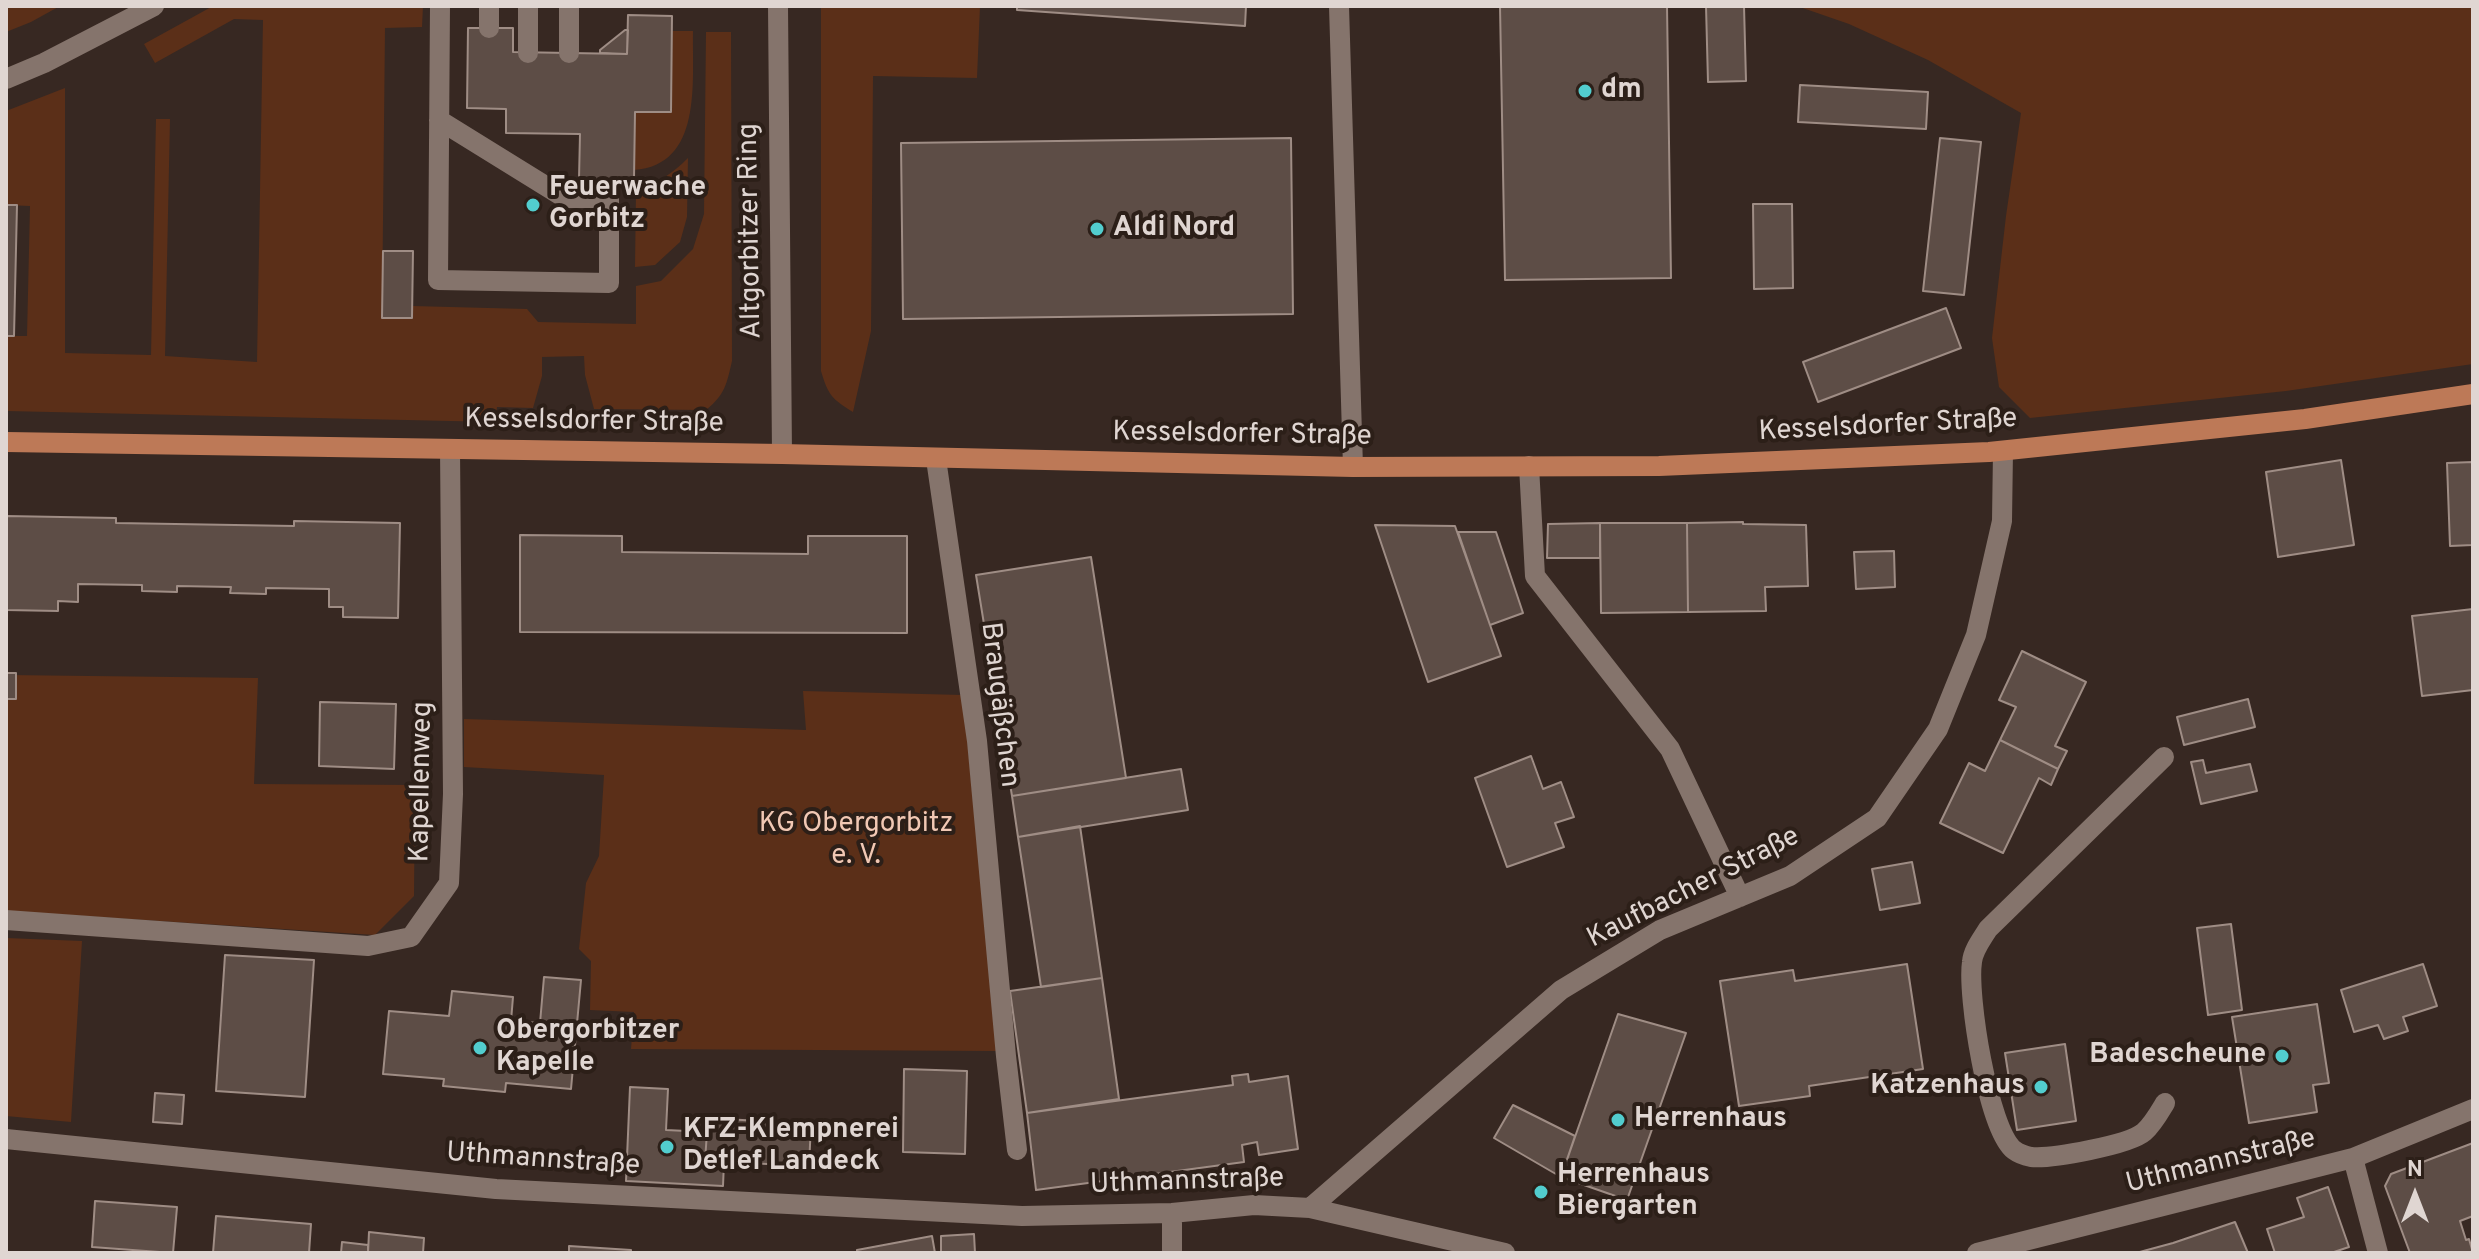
<!DOCTYPE html>
<html>
<head>
<meta charset="utf-8">
<style>
	body { margin:0 }
	#map { position:relative; width:2479px; height:1259px; overflow:hidden; background:#372822; font-family:Overpass,sans-serif }
	canvas { display:block }
	.frame { position:absolute; inset:0; border:8px solid #e0d6d2; pointer-events:none }
	.north { position:absolute; left:2375px; top:1155px; width:80px; height:80px; -webkit-text-stroke:6px #2c1f18; paint-order:stroke; rotate:0deg; font-size:22px; font-weight:700; line-height:32px; text-align:center; color:#e0d6d2 }
	.north::after { content:''; display:block; margin:auto; width:28px; height:36px; background:#e0d6d2; clip-path:polygon(50% 0,100% 100%,50% 72%,0 100%) }
</style>
</head>
<body>
<div id="map">
<canvas width="2479" height="1259"></canvas>
<div class="frame"></div>
<div class="north">N</div>
</div>
<script>
const c = document.querySelector('canvas').getContext('2d');
c.lineJoin = 'round';
function fillPath(path, color) { c.fillStyle = color; c.fill(path, 'evenodd'); }
function stroke(path, color, width, dash) { c.strokeStyle = color; c.lineWidth = width; c.lineCap = dash ? 'butt' : 'round'; c.setLineDash(dash || []); c.stroke(path); }
function write(font, color, halo, rows, align = 'center') {
  c.font = font + ' Overpass,sans-serif'; c.lineWidth = 8; c.setLineDash([]); c.textBaseline = 'middle'; c.strokeStyle = halo; c.fillStyle = color; for (const [text, x, y, turn = 0] of rows) {
    c.save(); c.translate(x, y); c.rotate((+turn || 0) * Math.PI / 180); c.textAlign = isNaN(turn) ? turn : align; if (halo) c.strokeText(text, 0, 0); c.fillText(text, 0, 0); c.restore();
  }
}
fillPath(new Path2D(`
	M 6,6 L 60,6 L 31,22 L 6,32 Z
	M 213,6 L 423,6 L 422,27 L 385,28 L 382,317 L 412,317 L 412,306 L 527,309 L 538,322 L 636,324 L 636,286 L 661,281 L 693,249 L 704,214 L 706,32 L 731,32 L 732,361 C 727,383 725,395 706,410 L 594,409 L 585,375 L 584,356 L 542,357 L 542,376 L 533,408 L 497,407 L 495,422 L 6,411 L 6,336 L 27,336 L 30,206 L 6,205 L 6,111 L 65,88 L 65,353 L 151,355 L 156,119 L 170,119 L 165,356 L 257,362 L 263,20 L 234,19 L 155,63 L 144,44 Z
	M 821,6 L 980,6 L 977,78 L 873,76 L 871,331 L 853,412 C 832,399 828,395 821,371 Z
	M 1797,6 L 2473,6 L 2473,364 L 2286,391 L 2030,418 L 1999,387 L 1992,338 L 2006,216 L 2021,113 L 1928,60 L 1849,24 Z
	M 672,31 L 693,31 C 692,82 703,165 634,170 L 635,112 L 671,112 Z
	M 688,158 L 687,217 L 680,242 L 655,265 L 635,267 L 636,190 C 658,183 672,174 688,158 Z
	M 6,675 L 258,678 L 254,784 L 415,785 L 414,896 L 375,935 L 6,911 Z
	M 803,691 L 963,695 L 997,1051 L 631,1049 L 634,1012 L 590,1010 L 591,961 L 579,949 L 586,883 L 599,856 L 604,775 L 464,767 L 464,719 L 806,730 Z
	M 6,938 L 82,941 L 71,1122 L 6,1116 Z`), '#5b2f18');
const building = new Path2D(`
	M 1017,6 L 1246,6 L 1245,26 L 1017,10 Z
	M 1500,6 L 1667,6 L 1671,278 L 1505,280 Z
	M 1706,6 L 1744,6 L 1746,81 L 1708,82 Z
	M 628,15 L 672,16 L 671,112 L 635,112 L 634,179 L 579,179 L 580,134 L 506,133 L 506,109 L 467,108 L 468,28 L 513,28 L 513,52 L 627,54 Z
	M 625,30 L 628,30 L 627,54 L 600,53 L 600,50 Z
	M 1800,85 L 1928,92 L 1926,129 L 1798,122 Z
	M 1291,138 L 1293,314 L 903,319 L 901,143 Z
	M 1940,138 L 1981,142 L 1964,295 L 1923,291 Z
	M 1753,204 L 1792,204 L 1793,288 L 1754,289 Z
	M 6,205 L 17,205 L 14,336 L 6,336 Z
	M 383,251 L 413,251 L 412,318 L 382,318 Z
	M 1946,308 L 1961,348 L 1818,402 L 1803,362 Z
	M 2341,460 L 2354,545 L 2278,557 L 2266,472 Z
	M 2473,462 L 2473,545 L 2450,546 L 2447,463 Z
	M 6,516 L 116,518 L 116,523 L 294,526 L 294,521 L 400,523 L 398,618 L 343,617 L 343,607 L 329,607 L 329,589 L 266,588 L 266,594 L 230,593 L 231,587 L 177,586 L 177,592 L 142,591 L 142,585 L 78,584 L 78,602 L 58,601 L 58,611 L 6,610 Z
	M 1743,522 L 1743,524 L 1806,525 L 1808,586 L 1765,587 L 1766,611 L 1688,612 L 1687,523 Z
	M 1600,523 L 1687,523 L 1688,612 L 1601,613 Z
	M 1600,523 L 1600,558 L 1547,558 L 1548,524 Z
	M 1375,525 L 1455,526 L 1501,656 L 1428,682 Z
	M 1458,532 L 1496,532 L 1523,613 L 1490,625 Z
	M 520,535 L 622,536 L 622,552 L 808,554 L 808,536 L 907,536 L 907,633 L 520,632 Z
	M 1894,551 L 1895,587 L 1856,589 L 1854,552 Z
	M 1091,557 L 1126,778 L 1012,796 L 976,575 Z
	M 2473,609 L 2473,690 L 2422,696 L 2412,616 Z
	M 2022,651 L 2086,682 L 2055,746 L 2067,751 L 2058,769 L 2000,740 L 2016,707 L 1999,700 Z
	M 6,673 L 16,673 L 16,699 L 6,699 Z
	M 2248,699 L 2255,727 L 2184,745 L 2177,717 Z
	M 320,702 L 396,704 L 394,769 L 319,766 Z
	M 2000,740 L 2058,769 L 2051,785 L 2039,778 L 2003,853 L 1940,823 L 1969,763 L 1985,771 Z
	M 1531,756 L 1543,789 L 1561,782 L 1574,817 L 1555,823 L 1564,847 L 1507,867 L 1475,778 Z
	M 2203,760 L 2206,773 L 2250,764 L 2257,791 L 2201,804 L 2191,762 Z
	M 1181,769 L 1188,810 L 1018,837 L 1012,796 Z
	M 1080,826 L 1102,978 L 1041,987 L 1018,837 Z
	M 1912,862 L 1920,903 L 1880,910 L 1872,869 Z
	M 2231,924 L 2242,1010 L 2208,1015 L 2197,928 Z
	M 225,955 L 314,960 L 305,1097 L 216,1091 Z
	M 1907,964 L 1923,1069 L 1809,1086 L 1810,1096 L 1739,1106 L 1720,981 L 1793,970 L 1795,981 Z
	M 2423,964 L 2437,1006 L 2403,1017 L 2408,1031 L 2384,1039 L 2378,1025 L 2354,1032 L 2341,990 Z
	M 544,977 L 581,980 L 571,1089 L 506,1083 L 505,1092 L 443,1086 L 444,1079 L 383,1074 L 389,1011 L 449,1016 L 452,991 L 513,997 L 511,1021 L 540,1023 Z
	M 1102,978 L 1119,1099 L 1027,1113 L 1010,991 Z
	M 2317,1004 L 2329,1083 L 2313,1085 L 2317,1112 L 2249,1123 L 2232,1017 Z
	M 1618,1014 L 1686,1033 L 1627,1200 L 1561,1177 Z
	M 2065,1044 L 2076,1121 L 2017,1130 L 2005,1053 Z
	M 904,1069 L 967,1071 L 965,1154 L 903,1152 Z
	M 1248,1074 L 1249,1082 L 1288,1076 L 1298,1149 L 1259,1155 L 1257,1142 L 1242,1145 L 1244,1162 L 1036,1190 L 1027,1113 L 1233,1085 L 1232,1076 Z
	M 630,1087 L 668,1089 L 666,1130 L 707,1132 L 705,1161 L 724,1162 L 723,1186 L 626,1181 Z
	M 155,1093 L 184,1095 L 182,1124 L 153,1122 Z
	M 1513,1105 L 1575,1136 L 1561,1177 L 1494,1138 Z
	M 708,1118 L 811,1124 L 809,1166 L 705,1161 Z
	M 2473,1143 L 2473,1216 L 2460,1221 L 2466,1240 L 2469,1239 L 2473,1253 L 2410,1253 L 2385,1186 L 2391,1174 Z
	M 2328,1187 L 2349,1247 L 2331,1253 L 2275,1253 L 2267,1229 L 2304,1217 L 2297,1198 Z
	M 95,1201 L 177,1207 L 173,1253 L 92,1247 Z
	M 216,1216 L 311,1224 L 309,1253 L 213,1253 Z
	M 2235,1222 L 2248,1253 L 2136,1253 L 2173,1243 Z
	M 369,1232 L 424,1238 L 423,1253 L 368,1253 Z
	M 974,1234 L 975,1253 L 941,1253 L 941,1236 Z
	M 932,1236 L 935,1253 L 857,1253 L 857,1250 Z
	M 342,1242 L 368,1245 L 368,1253 L 341,1253 Z
	M 569,1246 L 631,1250 L 631,1253 L 569,1253 Z`);
fillPath(building, '#5d4d46');
stroke(building, '#9f8d85', 2);
stroke(new Path2D(`
	M 528,6 L 528,53
	M 569,6 L 569,53
	M 778,6 L 782,454
	M 1339,6 L 1353,467
	M 489,28 L 489,6
	M 6,79 L 44,63 L 154,6
	M 439,120 L 565,198 L 609,198 L 609,283 L 438,280 L 440,6
	M 936,459 L 977,741 L 1006,1056 L 1017,1150
	M 1529,466 L 1535,576 L 1670,749 L 1740,897
	M 2164,757 L 1988,929 C 1982,939 1973,950 1972,962 C 1967,995 1988,1129 2014,1150 C 2018,1153 2026,1156 2031,1157 C 2051,1159 2129,1145 2144,1132 C 2153,1124 2159,1113 2165,1103
	M 6,920 L 368,946 L 411,937 L 449,883 L 453,794 L 450,449
	M 6,1139 L 496,1189 L 1022,1216 L 1172,1213 L 1254,1205 L 1310,1208 L 1505,1253
	M 2353,1158 L 2378,1253
	M 1310,1208 L 1561,990 L 1660,930 L 1790,876 L 1877,818 L 1938,729 L 1976,635 L 2002,521 L 2003,451
	M 1172,1213 L 1172,1253
	M 1977,1253 L 2353,1158 L 2473,1109`), '#85746c', 20);
stroke(new Path2D(`
	M 6,442 L 782,454 L 1353,467 L 1659,466 L 1989,452 L 2305,419 L 2473,394`), '#bd7957', 20);
for (const [x, y, r, color] of [
	[1585,91,8,"#52cdce"],
	[533,205,8,"#52cdce"],
	[1097,229,8,"#52cdce"],
	[480,1048,8,"#52cdce"],
	[2282,1056,8,"#52cdce"],
	[2041,1087,8,"#52cdce"],
	[1618,1120,8,"#52cdce"],
	[667,1147,8,"#52cdce"],
	[1541,1192,8,"#52cdce"]
]) { const dot = new Path2D(); dot.arc(x, y, r, 0, 2 * Math.PI); c.fillStyle = color; c.fill(dot); stroke(dot, '#2c1f18', 3); }
write('bold 28px', '#e0d6d2', '#2c1f18', [
	["dm",1601,91],
	["Feuerwache",549,189],
	["Gorbitz",549,221],
	["Aldi Nord",1113,229],
	["Obergorbitzer",496,1032],
	["Kapelle",496,1064],
	["Badescheune",2266,1056,"right"],
	["Katzenhaus",2025,1087,"right"],
	["Herrenhaus",1634,1120],
	["KFZ-Klempnerei",683,1131],
	["Detlef Landeck",683,1163],
	["Herrenhaus",1557,1176],
	["Biergarten",1557,1208]
], 'left');
write('28px', '#e0d6d2', '#2c1f18', [
	["Altgorbitzer Ring",752,231,-91],
	["Kesselsdorfer Straße",594,423,1],
	["Kesselsdorfer Straße",1888,427,-3],
	["Kesselsdorfer Straße",1242,436,1],
	["Braugäßchen",998,705,83],
	["Kapellenweg",423,782,-89],
	["Kaufbacher Straße",1694,889,-27],
	["Uthmannstraße",543,1161,4],
	["Uthmannstraße",2221,1163,-14],
	["Uthmannstraße",1187,1183,-2]
]);
write('28px', '#f1c8b4', '#2c1f18', [
	["KG Obergorbitz",856,825],
	["e. V.",856,857]
]);
</script>
</body>
</html>
